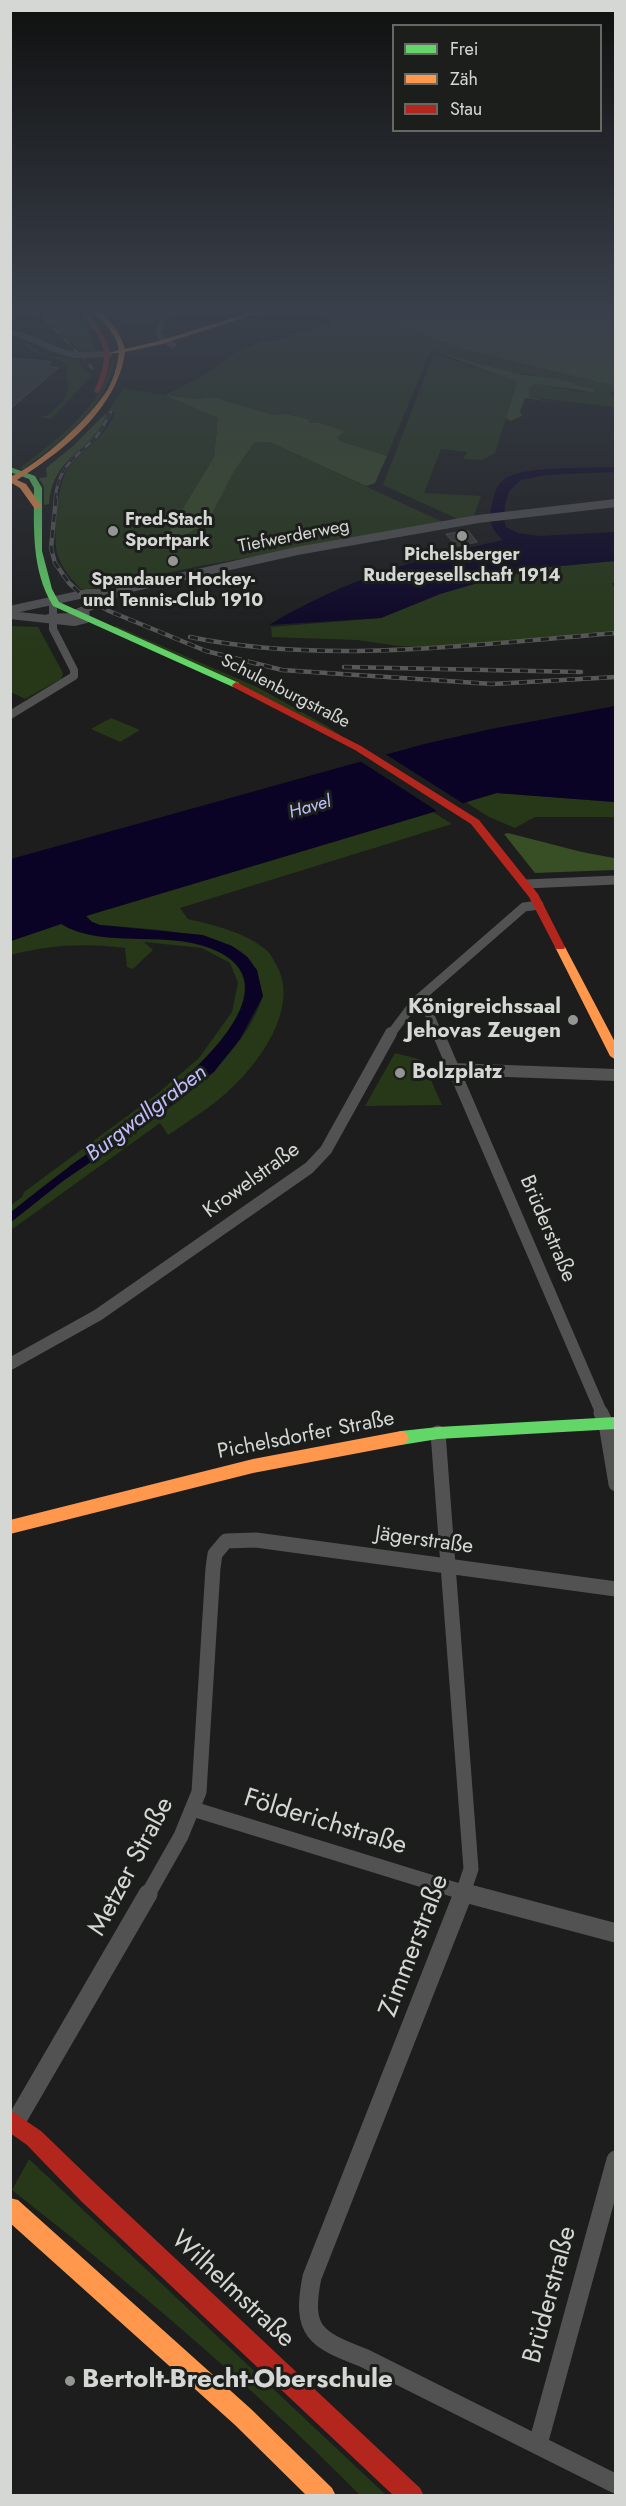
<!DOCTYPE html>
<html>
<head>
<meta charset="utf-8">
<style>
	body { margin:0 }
	#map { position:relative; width:626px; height:2506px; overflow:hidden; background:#1c1d1c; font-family:Jost,sans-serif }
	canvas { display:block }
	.frame { position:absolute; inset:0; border:12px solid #d5d7d4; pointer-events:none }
	.legend { position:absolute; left:392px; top:24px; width:210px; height:108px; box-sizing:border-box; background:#1c1e1b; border:2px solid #666865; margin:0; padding:8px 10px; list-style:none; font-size:18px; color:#d5d7d4 }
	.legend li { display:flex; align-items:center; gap:12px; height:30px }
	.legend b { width:30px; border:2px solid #666865 }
</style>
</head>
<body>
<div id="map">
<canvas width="626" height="2506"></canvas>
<div class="frame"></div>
<ul class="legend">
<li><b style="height:8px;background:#63d668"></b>Frei</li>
<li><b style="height:8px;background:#ff974d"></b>Zäh</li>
<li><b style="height:8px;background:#b3261e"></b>Stau</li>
</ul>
</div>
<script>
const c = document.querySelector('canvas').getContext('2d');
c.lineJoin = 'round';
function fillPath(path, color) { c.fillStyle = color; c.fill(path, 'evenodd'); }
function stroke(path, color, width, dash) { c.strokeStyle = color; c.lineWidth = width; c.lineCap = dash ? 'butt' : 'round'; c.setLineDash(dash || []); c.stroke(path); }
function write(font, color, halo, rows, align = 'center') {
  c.font = font + ' Jost,sans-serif'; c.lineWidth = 6; c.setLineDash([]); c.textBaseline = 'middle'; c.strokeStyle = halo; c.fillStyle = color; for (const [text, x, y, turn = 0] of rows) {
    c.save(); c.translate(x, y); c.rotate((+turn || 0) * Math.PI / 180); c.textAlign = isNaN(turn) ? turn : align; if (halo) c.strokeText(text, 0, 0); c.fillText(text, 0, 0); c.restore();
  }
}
fillPath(new Path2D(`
	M 42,313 L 72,313 C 83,323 94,335 94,350 L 80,352 Z
	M 112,313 L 155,313 L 158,314 L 151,325 L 123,324 Z
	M 318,313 L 368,313 L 462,349 L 615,386 L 615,392 L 610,392 L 611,396 L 615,398 L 615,407 L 529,397 L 529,387 L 535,384 L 588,393 L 532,374 L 518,374 L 431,350 L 387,456 L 340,441 L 336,438 L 343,431 L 320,423 L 310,423 L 308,419 L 285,414 L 274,415 L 212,397 L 198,399 L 167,395 L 218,418 L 214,457 L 164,540 L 234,471 L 254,443 L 270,442 L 445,523 L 200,566 L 161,574 L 164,578 L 118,589 L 93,588 L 82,590 C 72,580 63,570 58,556 C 52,540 57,483 68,469 C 82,449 107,437 115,412 L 107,412 L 124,388 L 165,395 L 206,374 L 234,353 L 262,341 L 268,342 L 334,322 Z
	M 28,343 L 37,351 L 47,356 L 76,359 L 92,376 L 51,419 L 40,417 L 48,415 L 63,401 L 68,390 L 66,373 L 68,367 L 61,360 L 41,355 L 24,346 Z
	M 434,353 L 517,382 L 495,453 L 482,460 L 463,459 L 467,452 L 441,449 L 424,493 L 481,496 L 473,518 L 460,520 L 383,485 Z
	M 112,360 L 115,360 C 107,408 61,442 23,469 L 20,468 C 56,440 102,408 112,360 Z
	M 615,561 L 615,583 L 612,583 L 615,589 L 615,633 L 442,648 L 399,646 L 357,640 L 272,637 L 271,627 L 381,618 L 440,594 L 491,579 L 550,567 Z
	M 11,626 L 38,627 L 63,673 L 61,679 L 25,699 L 11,692 Z
	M 116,626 L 257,687 L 327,726 L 343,737 L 112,628 Z
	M 111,718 L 140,730 L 120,742 L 91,729 Z
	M 497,793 L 615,802 L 615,817 L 535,817 L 515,828 L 489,817 L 467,803 L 469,800 Z
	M 433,812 L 452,824 L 180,908 L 188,919 C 214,925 244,932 265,949 C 271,953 274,961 278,968 C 299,1011 256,1068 224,1095 C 207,1110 187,1122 168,1135 L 160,1123 L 11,1230 L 11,1222 C 29,1209 46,1193 64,1180 C 132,1132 236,1078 263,996 C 259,985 257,970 251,961 C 232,931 134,928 100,925 L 92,922 L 86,916 Z
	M 61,924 C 109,952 173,925 221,953 C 314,1006 106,1140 69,1167 C 49,1182 30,1197 11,1212 L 11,1205 L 22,1197 L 24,1192 L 157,1094 L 199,1058 L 232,1012 L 238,983 L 230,963 L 202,948 L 144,942 L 153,950 L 133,969 L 127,967 L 125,948 C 85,943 49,945 11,955 L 11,941 Z
	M 395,1053 L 422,1060 L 442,1105 L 365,1106 Z
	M 29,2159 L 386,2495 L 360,2495 C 252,2386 133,2285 12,2190 Z`), '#263817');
fillPath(new Path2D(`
	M 368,313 L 615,313 L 615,386 L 462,349 Z
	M 431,350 L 518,374 L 557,379 L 594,389 L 594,392 L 535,384 L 529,388 L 529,397 L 553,402 L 525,398 L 520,411 L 522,416 L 511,421 L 506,418 L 517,382 Z
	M 165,395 L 198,399 L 212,397 L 274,415 L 285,414 L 308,419 L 310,423 L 320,423 L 344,431 L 337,438 L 340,441 L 387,456 L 375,483 L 366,486 L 270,442 L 254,443 L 234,471 L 204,529 L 195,529 L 175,542 L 164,540 L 214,457 L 218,418 Z
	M 107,412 C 95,452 53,453 49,504 L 44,505 L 44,487 L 39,478 L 47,477 L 46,468 L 73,446 Z
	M 508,833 L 582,852 L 614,858 L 615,870 L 535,873 L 504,834 Z`), '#384e24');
fillPath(new Path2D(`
	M 615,467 L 615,472 L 546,475 L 521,480 L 509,491 L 505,505 L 504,520 L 506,527 L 518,533 L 539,536 L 615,532 L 615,561 L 550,567 L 491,579 L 440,594 L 381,618 L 269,625 C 343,580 418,558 503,540 C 492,531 488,521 491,508 C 493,499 495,488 501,482 C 517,464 591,469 615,467 Z
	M 615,706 L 615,802 L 497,793 L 86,916 L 92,922 L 100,925 L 203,935 L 232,946 L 247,957 L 257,970 L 263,996 L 240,1039 L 214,1072 L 132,1134 L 63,1181 L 11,1222 L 11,1212 C 30,1197 49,1182 69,1167 C 105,1141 316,1004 221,953 C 172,927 107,951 61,924 L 11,941 L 11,859 L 424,744 L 491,729 Z`), '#0b0325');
fillPath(new Path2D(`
	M 382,752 L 464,804 L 440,813 L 357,759 Z`), '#1c1d1c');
const building = new Path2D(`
	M 10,358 L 46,361 L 51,362 L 47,366 L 58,368 L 10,409 Z
	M 468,531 L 477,542 L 457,546 L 446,534 Z`);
fillPath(building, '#383a37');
stroke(building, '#434442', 1.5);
stroke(new Path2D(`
	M 166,313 L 158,332 L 162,339 L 173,345
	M 10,332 C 34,336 51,352 75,355
	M 84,355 L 109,354`), '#525252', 6);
stroke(new Path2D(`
	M 10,610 L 88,593 L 115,593
	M 10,615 L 74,622 L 86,619 L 85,610
	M 49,618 L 69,617 L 126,589 L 297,551 L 478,519 L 616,503
	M 10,715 L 74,676 L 74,670 L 53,629 L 53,600`), '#525252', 8);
stroke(new Path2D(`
	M 526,884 L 616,880
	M 415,1002 L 428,1011 L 438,1035
	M 390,1035 L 415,1002 L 524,907 L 539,905`), '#525252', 9);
stroke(new Path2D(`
	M 438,1033 L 602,1414
	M 452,1069 L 616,1075
	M 10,1364 L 98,1315 L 309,1168 L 326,1150 L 391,1033`), '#525252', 12);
stroke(new Path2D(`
	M 601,1413 L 606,1424 L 616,1484
	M 438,1433 L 471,1869 L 462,1896
	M 193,1809 L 475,1896
	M 147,1896 L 181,1836 L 199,1792 L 213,1568 L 215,1554 L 226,1541 L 256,1540 L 616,1589`), '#525252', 15);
stroke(new Path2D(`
	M 463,1894 L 312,2277 C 301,2332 315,2339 364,2358 L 616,2484
	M 469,1894 L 616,1933
	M 15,2123 L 148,1894
	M 538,2444 L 616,2160`), '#525252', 19);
fillPath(new Path2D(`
	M 10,467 L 35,476 L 42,488 L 42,551 L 52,589 L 59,602 L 239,683 L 239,687 L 233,687 L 53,606 C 31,569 34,529 34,488 L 29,479 L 10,472 Z
	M 616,1417 L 616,1429 L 438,1439 L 401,1445 L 396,1443 L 393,1438 L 396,1433 L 401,1431 L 438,1427 Z`), '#63d668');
fillPath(new Path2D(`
	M 94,313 L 101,313 C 112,323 121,334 125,349 L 159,341 L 249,313 L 259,313 L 162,344 L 125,352 C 118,408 62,452 17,480 L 26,484 L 42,507 L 35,509 L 20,488 L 10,482 L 10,477 C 41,463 90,418 108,389 C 114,378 117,366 119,353 L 109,353 L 119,350 C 116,334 106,324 94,313 Z
	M 560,944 L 565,947 L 616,1044 L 616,1060 L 610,1056 L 555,947 Z
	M 401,1431 L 406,1433 L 409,1438 L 406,1443 L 401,1445 L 253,1473 L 10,1534 L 10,1520 L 253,1459 Z
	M 10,2198 L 18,2200 L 251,2409 L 332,2488 L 336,2496 L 307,2496 L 235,2425 L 10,2223 Z`), '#ff974d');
fillPath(new Path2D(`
	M 81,313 L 87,313 C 112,341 116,357 100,391 L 97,393 L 94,391 C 111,356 106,342 81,313 Z
	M 236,682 L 361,746 L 479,820 L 538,894 L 565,947 L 564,949 L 556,949 L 529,897 L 471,824 L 355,750 L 233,687 L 232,685 Z
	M 10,2110 L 41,2131 L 97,2185 L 420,2488 L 424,2496 L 394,2496 L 81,2201 L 27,2145 L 10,2133 Z`), '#b3261e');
const railFar1 = new Path2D(`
	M 40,313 L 77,352
	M 84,359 L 92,368
	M 55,500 C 58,466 74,459 96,437 C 102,430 106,420 111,412`);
const rail = new Path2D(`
	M 56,498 L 51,548 L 55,563 L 69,583 L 81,594 L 109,611 L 206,651 L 282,670 L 492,684 L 616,677
	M 190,637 C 325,665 479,644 616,633
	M 344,667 L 581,672`);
stroke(railFar1, '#585858', 3);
stroke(rail, '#585858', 4.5);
stroke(railFar1, '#1c1e1b', 2, [7]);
stroke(rail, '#1c1e1b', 3, [8]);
stroke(new Path2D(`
	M 75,355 L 84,355`), '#525252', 6);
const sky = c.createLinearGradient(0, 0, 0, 664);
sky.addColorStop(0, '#0f100f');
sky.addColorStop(0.47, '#3a404b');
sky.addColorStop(1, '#3a404b00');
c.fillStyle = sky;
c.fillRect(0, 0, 626, 664);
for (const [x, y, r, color] of [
	[113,531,6,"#949694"],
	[462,536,6,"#949694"],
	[173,561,6,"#949694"],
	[573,1020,6,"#949694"],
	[400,1073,6,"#949694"],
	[70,2381,6,"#949694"]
]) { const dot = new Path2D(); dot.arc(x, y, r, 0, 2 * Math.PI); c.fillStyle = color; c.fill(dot); stroke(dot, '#1c1e1b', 2); }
write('bold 18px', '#d5d7d4', '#1c1e1b', [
	["Fred-Stach",125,521,"left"],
	["Sportpark",125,542,"left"],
	["Pichelsberger",462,556],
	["Rudergesellschaft 1914",462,577],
	["Spandauer Hockey-",173,581],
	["und Tennis-Club 1910",173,602]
]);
write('18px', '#d5d7d4', '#1c1e1b', [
	["Tiefwerderweg",294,537,-11],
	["Schulenburgstraße",285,692,27]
]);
write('italic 18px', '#c1befd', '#1c1e1b', [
	["Havel",310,808,-16]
]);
write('bold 21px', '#d5d7d4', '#1c1e1b', [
	["Königreichssaal",561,1008],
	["Jehovas Zeugen",561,1032],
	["Bolzplatz",412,1073,"left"]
], 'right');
write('21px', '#d5d7d4', '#1c1e1b', [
	["Krowelstraße",252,1181,-36],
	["Brüderstraße",547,1229,67],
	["Pichelsdorfer Straße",306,1436,-11],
	["Jägerstraße",424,1541,8]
]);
write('italic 22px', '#c1befd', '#1c1e1b', [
	["Burgwallgraben",147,1114,-37]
]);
write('26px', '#d5d7d4', '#1c1e1b', [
	["Földerichstraße",325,1823,17],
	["Metzer Straße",132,1867,-62],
	["Zimmerstraße",415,1946,-69],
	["Wilhelmstraße",232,2290,43],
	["Brüderstraße",551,2295,-75]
]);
write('bold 26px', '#d5d7d4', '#1c1e1b', [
	["Bertolt-Brecht-Oberschule",82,2381]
], 'left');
</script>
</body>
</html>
